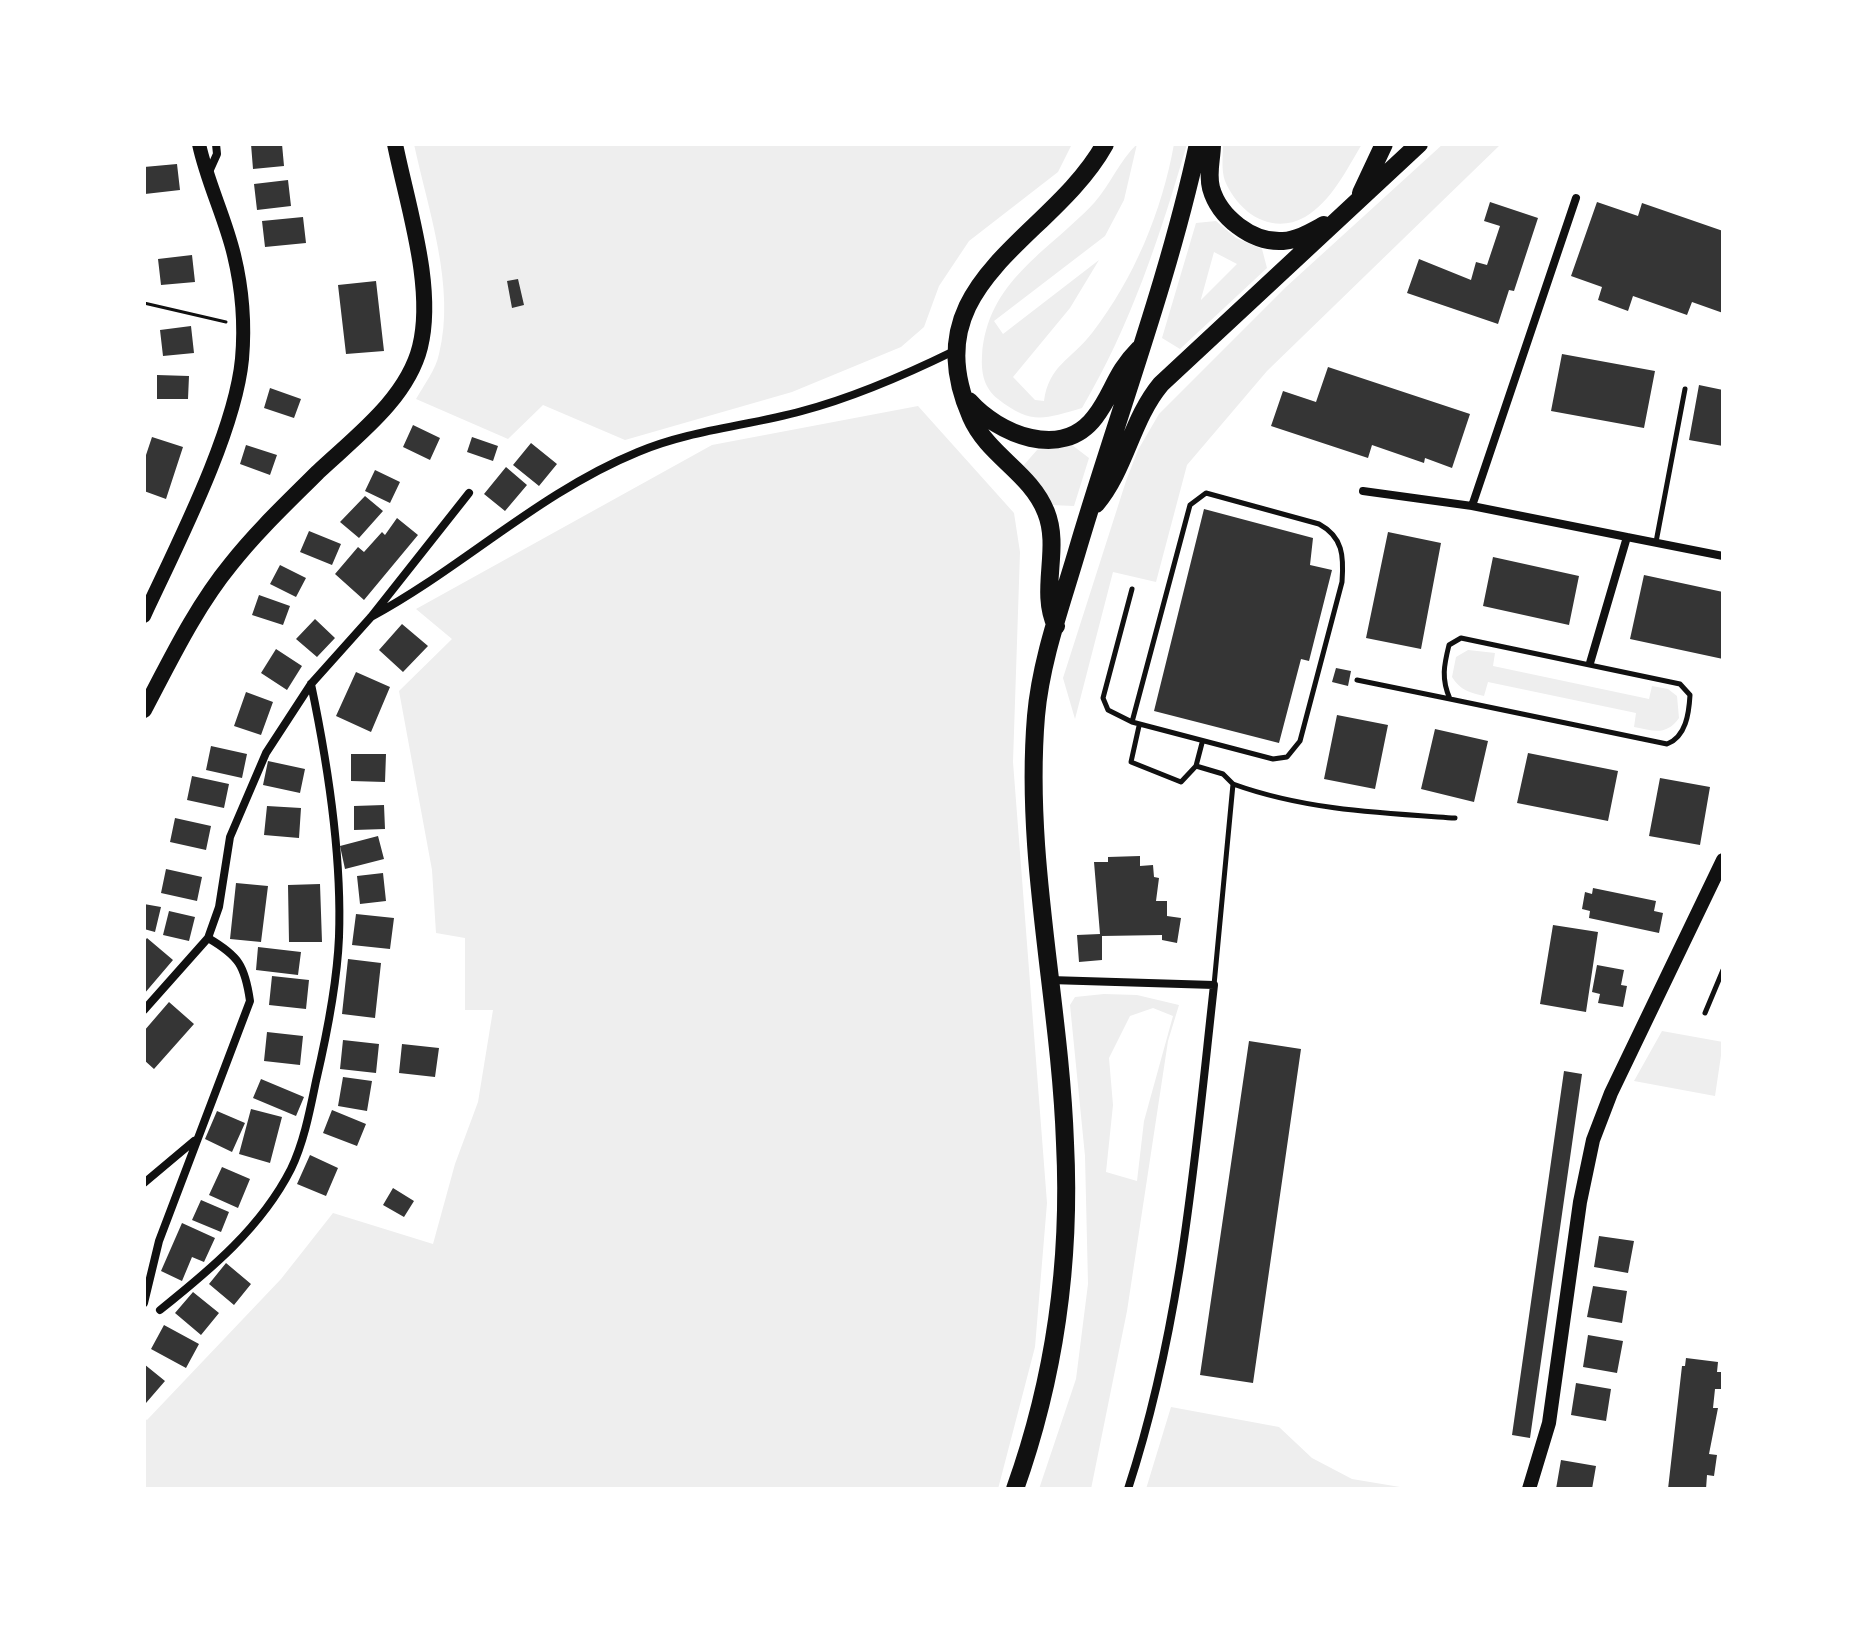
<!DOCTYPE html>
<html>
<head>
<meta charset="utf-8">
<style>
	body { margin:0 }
	#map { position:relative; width:1867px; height:1633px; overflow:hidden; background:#fff; font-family:"DM Sans",sans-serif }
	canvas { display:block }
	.frame { position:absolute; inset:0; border:146px solid #fff; pointer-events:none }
</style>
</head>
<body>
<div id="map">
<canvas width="1867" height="1633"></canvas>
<div class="frame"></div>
</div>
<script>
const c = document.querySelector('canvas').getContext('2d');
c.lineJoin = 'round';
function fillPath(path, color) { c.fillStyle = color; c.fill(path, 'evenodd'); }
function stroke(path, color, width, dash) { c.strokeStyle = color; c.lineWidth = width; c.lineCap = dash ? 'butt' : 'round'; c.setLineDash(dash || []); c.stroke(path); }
fillPath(new Path2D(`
	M 414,144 L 1072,144 L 1058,172 L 969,241 L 939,286 L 924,327 L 901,347 L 792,392 L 625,440 L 543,405 L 508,439 L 416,399 C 424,385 436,369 439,354 C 456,287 428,210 414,144 Z
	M 1137,144 L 1124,200 L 1105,236 L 994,321 L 1003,334 L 1099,260 L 1070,308 L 1013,377 L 1035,400 L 1044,401 C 1049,365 1071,360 1092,333 C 1134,279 1162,211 1174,144 L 1187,144 C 1160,236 1131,325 1082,408 C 1044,419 1031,425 998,399 C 984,388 981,373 982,356 C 987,281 1047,253 1094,203 C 1110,185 1120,160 1137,144 Z
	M 1223,144 L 1362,144 C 1347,169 1331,202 1305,217 C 1271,236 1238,212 1225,181 C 1221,171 1223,155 1223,144 Z
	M 1443,144 L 1501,144 L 1267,371 L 1187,465 L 1156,582 L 1113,572 L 1075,719 L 1063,678 L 1126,481 L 1138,450 L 1159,414 L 1286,287 Z
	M 1216,221 L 1236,238 L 1262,249 L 1267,268 L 1180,349 L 1162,338 L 1196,223 ZM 1214,252 L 1237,264 L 1201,300 L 1201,299 Z
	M 918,406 L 1014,513 L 1020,552 L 1013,762 L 1047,1203 L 1035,1347 L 998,1489 L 144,1489 L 144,1418 L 147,1420 L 281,1279 L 333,1213 L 433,1244 L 455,1164 L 478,1102 L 493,1010 L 465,1010 L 465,938 L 436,933 L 432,870 L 399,691 L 452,639 L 416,609 L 712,445 Z
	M 1072,445 L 1089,458 L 1074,506 L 1051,505 L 1023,466 L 1037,450 Z
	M 1468,650 L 1495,653 L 1493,666 L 1649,699 L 1652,686 L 1668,689 L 1677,696 L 1679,718 C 1666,736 1654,731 1634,727 L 1636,713 L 1488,682 L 1484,696 C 1470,693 1460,690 1452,677 L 1456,657 Z
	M 1104,994 L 1137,995 L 1179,1005 L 1168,1041 L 1127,1311 L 1091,1489 L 1039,1489 L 1076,1379 L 1088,1284 L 1085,1156 L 1070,1005 L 1075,997 ZM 1153,1008 L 1173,1016 L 1144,1121 L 1137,1181 L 1106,1172 L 1113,1105 L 1109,1058 L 1130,1016 Z
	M 1662,1031 L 1723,1042 L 1715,1096 L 1634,1081 Z
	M 1171,1407 L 1279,1427 L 1312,1458 L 1352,1479 L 1412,1489 L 1146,1489 Z`), '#eee');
fillPath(new Path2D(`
	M 251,144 L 282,144 L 284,166 L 253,169 Z
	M 177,164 L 180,190 L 145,194 L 144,167 Z
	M 288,180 L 291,206 L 257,210 L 254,184 Z
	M 1490,202 L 1538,218 L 1514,291 L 1509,290 L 1498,324 L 1407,293 L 1419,259 L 1471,280 L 1476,262 L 1487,265 L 1500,226 L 1484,221 Z
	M 1597,202 L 1638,216 L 1642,203 L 1723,231 L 1723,313 L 1692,302 L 1687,315 L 1633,296 L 1628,311 L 1598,300 L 1602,287 L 1571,276 Z
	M 303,217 L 306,243 L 265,247 L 262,221 Z
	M 192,255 L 195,282 L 161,285 L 158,259 Z
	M 518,279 L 524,305 L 512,308 L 507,281 Z
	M 376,281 L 384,351 L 346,354 L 338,285 Z
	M 191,326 L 194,353 L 163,356 L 160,330 Z
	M 1562,354 L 1655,371 L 1644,428 L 1551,411 Z
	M 1328,367 L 1470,414 L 1452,468 L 1425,458 L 1424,463 L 1372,445 L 1368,458 L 1271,426 L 1283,391 L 1316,402 Z
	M 157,375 L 189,376 L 188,399 L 157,399 Z
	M 1699,385 L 1723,390 L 1723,446 L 1689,440 Z
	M 270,388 L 301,399 L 294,418 L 264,408 Z
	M 413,425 L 440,438 L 430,460 L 403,447 Z
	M 152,437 L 183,447 L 166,499 L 144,491 L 144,461 Z
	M 472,437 L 498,446 L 493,461 L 467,452 Z
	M 531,443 L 557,464 L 539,486 L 513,465 Z
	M 246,445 L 277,455 L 270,475 L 240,464 Z
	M 506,467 L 527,485 L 505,511 L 484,494 Z
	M 375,470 L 400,482 L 390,503 L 365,491 Z
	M 365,496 L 383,511 L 359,538 L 340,522 Z
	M 1204,509 L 1313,538 L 1310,565 L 1332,570 L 1309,661 L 1301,659 L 1279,743 L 1154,711 Z
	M 397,518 L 418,535 L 364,600 L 335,574 L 358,547 L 364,552 L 382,532 L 385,535 Z
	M 309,531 L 341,544 L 332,565 L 300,552 Z
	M 1388,532 L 1441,543 L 1421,649 L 1366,638 Z
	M 1493,557 L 1579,576 L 1569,625 L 1483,606 Z
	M 280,565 L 306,578 L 296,597 L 270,584 Z
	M 1644,575 L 1723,592 L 1723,659 L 1630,639 Z
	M 259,595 L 290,606 L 283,625 L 252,615 Z
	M 315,619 L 335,638 L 317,657 L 296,639 Z
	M 402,624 L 428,646 L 403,672 L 379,650 Z
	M 276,649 L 302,666 L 287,690 L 261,673 Z
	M 1336,668 L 1351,671 L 1348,686 L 1332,682 Z
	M 356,672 L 390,687 L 371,732 L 336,716 Z
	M 246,692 L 273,702 L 261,735 L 234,726 Z
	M 1337,715 L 1388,725 L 1375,789 L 1324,779 Z
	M 1435,729 L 1488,741 L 1474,802 L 1421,789 Z
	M 211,746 L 247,754 L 242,778 L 206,770 Z
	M 1528,753 L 1618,771 L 1608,821 L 1517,803 Z
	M 351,754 L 386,754 L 385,782 L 351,781 Z
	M 268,761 L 305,769 L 300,793 L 263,785 Z
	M 192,776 L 229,784 L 224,808 L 187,800 Z
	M 1660,778 L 1710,787 L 1700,845 L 1649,836 Z
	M 384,805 L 385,829 L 354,830 L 354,806 Z
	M 267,806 L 301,808 L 299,838 L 264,835 Z
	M 175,818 L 211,826 L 206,850 L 170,842 Z
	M 378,836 L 384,859 L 345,869 L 340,846 Z
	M 1140,856 L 1140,866 L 1153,865 L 1154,877 L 1159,878 L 1156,901 L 1167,901 L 1167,916 L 1181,918 L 1177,943 L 1162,940 L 1162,935 L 1102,936 L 1102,960 L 1079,962 L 1077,935 L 1100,934 L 1094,862 L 1108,862 L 1108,857 Z
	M 166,869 L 202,877 L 197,901 L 161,893 Z
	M 383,873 L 386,901 L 360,904 L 357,876 Z
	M 236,883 L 268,886 L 261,942 L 230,939 Z
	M 320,884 L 322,942 L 289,942 L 288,885 Z
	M 1593,888 L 1656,901 L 1654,911 L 1663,913 L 1659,933 L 1589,918 L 1590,911 L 1582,909 L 1585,892 L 1592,894 Z
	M 144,904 L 161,907 L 155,932 L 144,929 Z
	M 169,911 L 195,917 L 189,941 L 163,935 Z
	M 356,914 L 394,918 L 390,949 L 352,945 Z
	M 1553,925 L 1598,932 L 1586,1012 L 1540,1004 Z
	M 147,938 L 173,960 L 144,994 L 144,942 Z
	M 258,947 L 301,952 L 298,975 L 256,970 Z
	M 348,959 L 381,963 L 375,1018 L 342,1014 Z
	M 1597,965 L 1624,970 L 1621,985 L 1627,986 L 1623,1007 L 1598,1003 L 1600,994 L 1592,992 Z
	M 272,976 L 309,980 L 306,1009 L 269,1005 Z
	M 169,1002 L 194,1024 L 154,1069 L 144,1060 L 144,1031 Z
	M 267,1032 L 303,1036 L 300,1065 L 264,1061 Z
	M 343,1040 L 379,1044 L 376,1073 L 340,1069 Z
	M 1249,1041 L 1301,1049 L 1253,1383 L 1200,1375 Z
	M 402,1044 L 439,1048 L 435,1077 L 399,1073 Z
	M 1564,1071 L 1582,1074 L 1530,1438 L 1512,1435 Z
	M 343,1077 L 372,1081 L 367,1111 L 338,1106 Z
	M 261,1079 L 304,1097 L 296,1116 L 253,1098 Z
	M 251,1109 L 282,1117 L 270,1163 L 239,1154 Z
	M 332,1110 L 366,1124 L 357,1146 L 323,1133 Z
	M 217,1111 L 245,1123 L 232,1152 L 205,1139 Z
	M 310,1155 L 338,1168 L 326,1196 L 297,1184 Z
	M 222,1167 L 250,1179 L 238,1208 L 209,1195 Z
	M 393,1188 L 414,1201 L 404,1217 L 383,1205 Z
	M 201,1200 L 229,1212 L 221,1232 L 192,1220 Z
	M 182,1223 L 215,1238 L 204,1262 L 192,1257 L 182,1281 L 161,1271 Z
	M 1599,1236 L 1634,1241 L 1628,1273 L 1594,1267 Z
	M 226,1263 L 251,1284 L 234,1305 L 209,1284 Z
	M 1593,1286 L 1627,1291 L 1622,1323 L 1587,1317 Z
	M 193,1292 L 219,1313 L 201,1335 L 175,1313 Z
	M 164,1325 L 199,1344 L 186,1368 L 151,1349 Z
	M 1588,1335 L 1623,1341 L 1617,1373 L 1583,1367 Z
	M 1686,1358 L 1718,1362 L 1717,1372 L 1723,1372 L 1721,1389 L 1715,1389 L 1713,1408 L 1718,1408 L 1709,1454 L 1717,1455 L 1714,1476 L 1707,1475 L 1706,1489 L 1668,1489 L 1682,1366 L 1685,1366 Z
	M 144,1364 L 165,1381 L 146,1403 L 144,1402 Z
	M 1576,1383 L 1611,1389 L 1606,1421 L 1571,1415 Z
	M 1561,1460 L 1596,1466 L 1592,1489 L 1556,1489 Z`), '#353535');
stroke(new Path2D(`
	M 144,303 L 226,322`), '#111', 3);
stroke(new Path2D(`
	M 1206,493 L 1319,524 C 1343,537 1344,556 1342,582 L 1300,741 L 1287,757 L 1273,759 L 1132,722 L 1190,505 Z
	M 1656,542 L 1685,389
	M 1461,638 L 1680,684 L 1690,695 C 1689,713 1686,737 1667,744 L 1450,699 C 1441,679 1444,665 1449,645 Z
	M 1357,680 L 1450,699
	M 1132,722 L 1108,710 L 1103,698 L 1132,589
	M 1139,726 L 1131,762 L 1181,782 L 1196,766
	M 1202,743 L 1196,766 L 1223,774 L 1233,784 L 1214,985
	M 1233,784 C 1305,810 1379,813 1455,818
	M 1705,1013 L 1723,970`), '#111', 5);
stroke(new Path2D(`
	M 208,174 L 217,154 L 216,144
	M 1363,491 L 1472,506 L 1627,537
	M 1472,506 L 1576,198
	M 371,617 C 462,568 540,492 638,452 C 690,430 748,426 802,411 C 855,397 905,375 954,351
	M 1590,663 L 1627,537 L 1723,556
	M 1050,980 L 1214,985 C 1195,1156 1182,1324 1128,1489
	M 144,1010 L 208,938 L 219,907 L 230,837 L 266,753 L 311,684 L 371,617 L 469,493
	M 144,1183 L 194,1141
	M 144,1303 L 159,1241 L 250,1001 C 245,966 239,956 208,938
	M 160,1310 C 210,1270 261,1228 291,1169 C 304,1142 310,1110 316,1081 C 327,1034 337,985 339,937 C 342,854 328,765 311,684`), '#111', 8);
stroke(new Path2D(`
	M 144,616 C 176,547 235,433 242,359 C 245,325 242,288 234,255 C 225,217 207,182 199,144
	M 1529,1489 L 1549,1423 L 1580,1202 L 1593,1140 L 1611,1093 L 1723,860`), '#111', 14);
stroke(new Path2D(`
	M 144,710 C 170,661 195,608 231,564 C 257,531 288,502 318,472 C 355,437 407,399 420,347 C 435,287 407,204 395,144`), '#111', 16);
stroke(new Path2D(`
	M 1212,144 C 1212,159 1207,172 1211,188 C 1219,217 1252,243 1283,241 C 1298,240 1311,232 1324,225
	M 1361,193 L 1384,144
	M 969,401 C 998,434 1062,461 1095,417 C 1113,394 1115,373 1139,349
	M 1096,504 C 1126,468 1131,420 1161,384 L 1419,144
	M 1056,626 C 1039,590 1061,549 1046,512 C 1030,472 988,456 971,417 C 911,281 1051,241 1105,144
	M 1015,1489 C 1055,1377 1071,1262 1065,1143 C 1060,1000 1024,859 1036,716 C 1041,659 1062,603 1078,548 C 1118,413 1168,282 1198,144`), '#111', 18);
</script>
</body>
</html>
